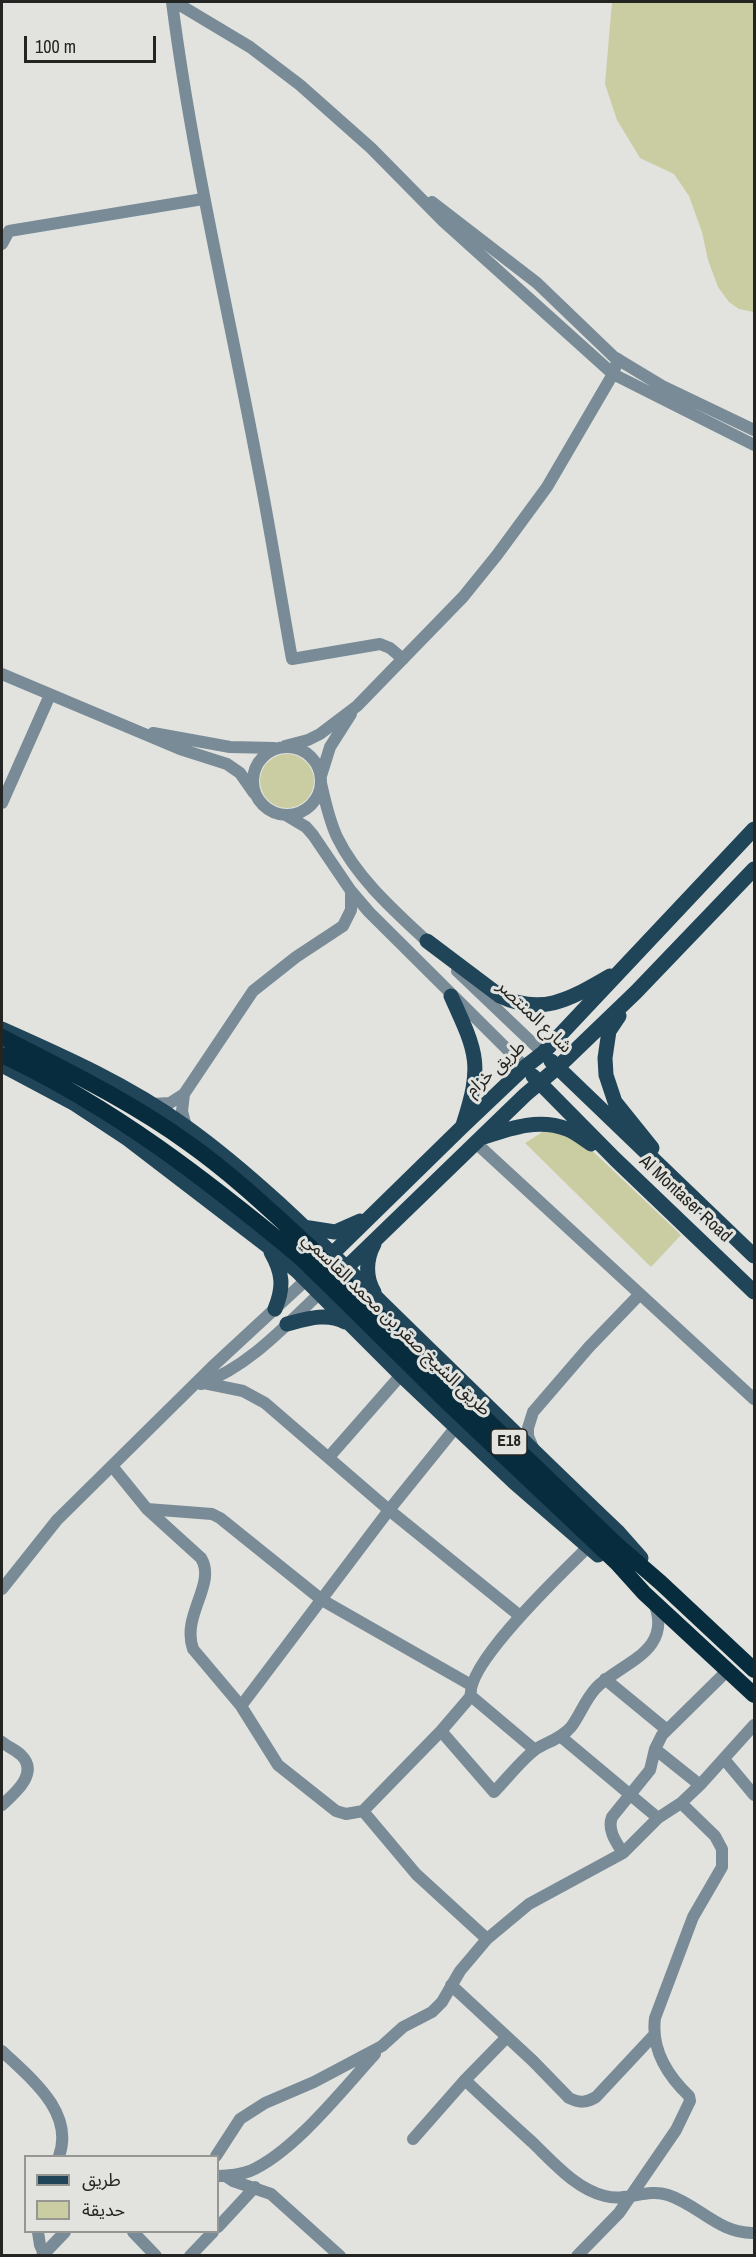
<!DOCTYPE html>
<html>
<head>
<meta charset="utf-8">
<style>
	body { margin:0 }
	#map { position:relative; width:756px; height:2257px; overflow:hidden; background:#e2e3de; font-family:"Archivo Narrow","Noto Sans Arabic",sans-serif }
	canvas { display:block }
	.frame { position:absolute; inset:0; border:3px solid #242422; pointer-events:none }
	.legend { position:absolute; left:24px; top:2155px; width:195px; height:78px; box-sizing:border-box; background:#e2e3de; border:2px solid #969793; margin:0; padding:8px 10px; list-style:none; font-size:18px; color:#242422 }
	.legend li { display:flex; align-items:center; gap:12px; height:30px }
	.legend b { width:30px; border:2px solid #969793 }
	.scale { position:absolute; left:24px; top:36px; width:132px; height:27px; box-sizing:border-box; border:3px solid #242422; border-top:0; padding-left:8px; font-size:18px; line-height:21px; white-space:nowrap; color:#242422; -webkit-text-stroke:4px #e2e3de; paint-order:stroke }
</style>
</head>
<body>
<div id="map">
<canvas width="756" height="2257"></canvas>
<div class="frame"></div>
<ul class="legend">
<li><b style="height:8px;background:#204559"></b>طريق</li>
<li><b style="height:16px;background:#cacca2"></b>حديقة</li>
</ul>
<div class="scale">100 m</div>
</div>
<script>
const c = document.querySelector('canvas').getContext('2d');
c.lineJoin = 'round';
function fillPath(path, color) { c.fillStyle = color; c.fill(path, 'evenodd'); }
function stroke(path, color, width, dash) { c.strokeStyle = color; c.lineWidth = width; c.lineCap = dash ? 'butt' : 'round'; c.setLineDash(dash || []); c.stroke(path); }
function write(font, color, halo, rows, align = 'center') {
  c.font = font + ' "Archivo Narrow","Noto Sans Arabic",sans-serif'; c.lineWidth = 6; c.setLineDash([]); c.textBaseline = 'middle'; c.strokeStyle = halo; c.fillStyle = color; for (const [text, x, y, turn = 0] of rows) {
    c.save(); c.translate(x, y); c.rotate((+turn || 0) * Math.PI / 180); c.textAlign = isNaN(turn) ? turn : align; if (halo) c.strokeText(text, 0, 0); c.fillText(text, 0, 0); c.restore();
  }
}
fillPath(new Path2D(`
	M 612,2 L 754,2 L 754,312 L 739,309 L 729,302 L 718,287 L 708,260 L 702,232 L 689,196 L 674,174 L 640,158 L 617,120 L 605,84 Z
	M260 781a27 27 0 1 1 54 0a27 27 0 1 1-54 0Z
	M 544,1131 L 564,1132 L 583,1142 L 681,1235 L 651,1267 L 525,1143 Z`), '#cacca2');
stroke(new Path2D(`
	M 172,2 C 192,157 228,308 257,462 C 270,527 280,593 292,659 L 380,644 L 390,648 L 403,659
	M 175,2 L 250,47 L 300,85 L 371,148 L 443,221 L 613,374 L 754,445
	M 432,202 L 537,283 L 614,357 L 662,386 L 754,430
	M 2,244 L 9,231 L 203,199
	M 2,674 L 180,749 L 227,764 L 240,773 L 254,793
	M 153,733 L 230,747 L 274,748
	M 285,746 L 308,740 L 320,734 L 357,706 L 463,597 L 497,555 L 547,487 L 613,374 L 618,359
	M253 781a34 34 0 1 1 68 0a34 34 0 1 1-68 0Z
	M 321,776 L 330,747 L 351,714
	M 321,783 C 325,801 329,820 337,837 C 358,880 397,913 432,946
	M 2,803 L 50,695
	M 286,815 L 306,827 L 313,835 L 351,891 L 369,912 L 525,1067
	M 457,971 L 543,1053
	M 184,1094 L 182,1111 L 186,1127
	M 152,1104 L 170,1103 L 184,1094 L 253,991 L 296,957 L 343,926 L 351,910 L 351,891
	M 476,1143 L 754,1399
	M 204,1383 L 243,1391 L 265,1403 L 389,1510 L 520,1616
	M 201,1384 C 248,1367 284,1327 320,1293
	M 534,1450 L 528,1436 L 528,1428 L 533,1412 L 589,1347 L 640,1294
	M 329,1457 L 401,1375
	M 112,1466 L 147,1509 L 201,1558 C 217,1584 181,1615 193,1649 L 241,1706 L 278,1765 L 336,1811 L 346,1814 L 363,1811 L 416,1874 L 487,1939
	M 147,1509 L 212,1514 L 220,1518 L 322,1600 L 471,1685
	M 2,1589 L 57,1520 L 212,1367 L 306,1280
	M 605,1679 L 667,1730
	M 471,1696 L 535,1750
	M 241,1706 L 389,1510 L 456,1427
	M 441,1731 L 494,1792 C 507,1779 521,1760 536,1749 C 547,1742 562,1738 571,1727 C 580,1715 585,1700 596,1688 C 620,1663 674,1652 654,1603
	M 560,1736 L 658,1818
	M 2,1742 C 8,1747 16,1750 21,1755 C 40,1773 14,1794 2,1805
	M 655,1749 L 700,1785
	M 724,1759 L 754,1795
	M 363,1811 L 441,1731 L 471,1696 C 465,1664 564,1571 588,1547
	M 623,1853 C 616,1842 607,1830 612,1817 L 650,1770 L 655,1749 L 662,1735 L 728,1670
	M 451,1985 L 533,2061 L 569,2098 C 579,2103 586,2103 596,2097 L 654,2035
	M 2,2051 C 30,2078 75,2112 59,2156
	M 465,2080 C 487,2101 510,2122 532,2142 C 553,2162 576,2189 605,2196 C 626,2202 647,2188 668,2195 C 699,2205 719,2234 754,2233
	M 413,2139 L 465,2080 L 507,2037
	M 216,2156 L 240,2119 L 265,2103 L 314,2082 L 382,2046 L 403,2027 L 432,2012 L 442,2002 L 460,1971 L 487,1939 L 529,1904 L 623,1853 L 658,1818 L 681,1803 L 700,1785 L 754,1725
	M 218,2176 C 228,2176 239,2175 250,2171 C 294,2152 343,2089 375,2054
	M 227,2177 L 233,2181 L 271,2194 L 340,2256
	M 218,2227 L 255,2187
	M 38,2232 L 40,2245 L 45,2256
	M 133,2232 L 156,2256
	M 42,2256 L 65,2232
	M 190,2256 L 213,2232
	M 577,2256 L 619,2213 L 676,2130 L 690,2101 L 689,2096 C 667,2075 651,2049 655,2018 L 693,1917 L 722,1867 L 722,1849 L 715,1836 L 681,1803`), '#788b97', 12);
stroke(new Path2D(`
	M 427,941 L 500,996 C 544,1017 573,997 610,976
	M 451,996 C 477,1053 483,1064 463,1125
	M 619,1016 L 609,1031 L 605,1058 L 606,1075 L 615,1102 L 652,1148
	M 2,1029 C 65,1057 128,1085 185,1126 C 256,1177 319,1241 381,1302 C 460,1379 538,1456 618,1532 L 641,1558
	M 551,1061 L 754,1256
	M 2,1065 L 75,1104 L 128,1139 L 269,1247 L 297,1271 L 401,1375 L 514,1482 L 598,1555
	M 533,1076 L 615,1159 L 754,1292
	M 484,1137 C 511,1128 539,1118 567,1129 C 575,1132 584,1139 591,1144
	M 303,1227 L 335,1232 L 360,1221
	M 374,1244 C 366,1259 365,1277 374,1292
	M 271,1252 C 283,1273 284,1287 275,1309
	M 326,1260 L 462,1127 L 525,1067 L 543,1053 L 754,829
	M 341,1273 L 525,1095 L 558,1067 L 636,992 L 754,869
	M 287,1324 C 306,1319 327,1312 345,1322`), '#204559', 15);
stroke(new Path2D(`
	M 2,1037 C 65,1070 130,1101 188,1143 C 232,1174 271,1211 310,1247
	M 2,1055 C 113,1107 207,1180 301,1258
	M 359,1297 L 616,1544 L 661,1583 L 754,1670
	M 350,1306 L 449,1404 L 617,1563 L 644,1593 L 754,1695`), '#072c3d', 16);
stroke(new Path2D(`
	M 310,1247 L 359,1297
	M 301,1258 L 350,1306`), '#072c3d', 16);
for (const [x, y, w] of [
	[509,1442,36]
]) { const box = new Path2D(); box.roundRect(x - w / 2, y - 13, w, 26, 4.5); c.fillStyle = '#e2e3de'; c.fill(box); stroke(box, '#242422', 1.5); }
write('bold 16px', '#242422', null, [
	["E18",509,1442]
]);
write('18px', '#242422', '#e2e3de', [
	["شارع المنتصر",534,1017,44],
	["طريق خزام",496,1069,-42],
	["Al Montaser Road",685,1199,43],
	["طريق الشيخ صقر بن محمد القاسمي",396,1325,44]
]);
</script>
</body>
</html>
